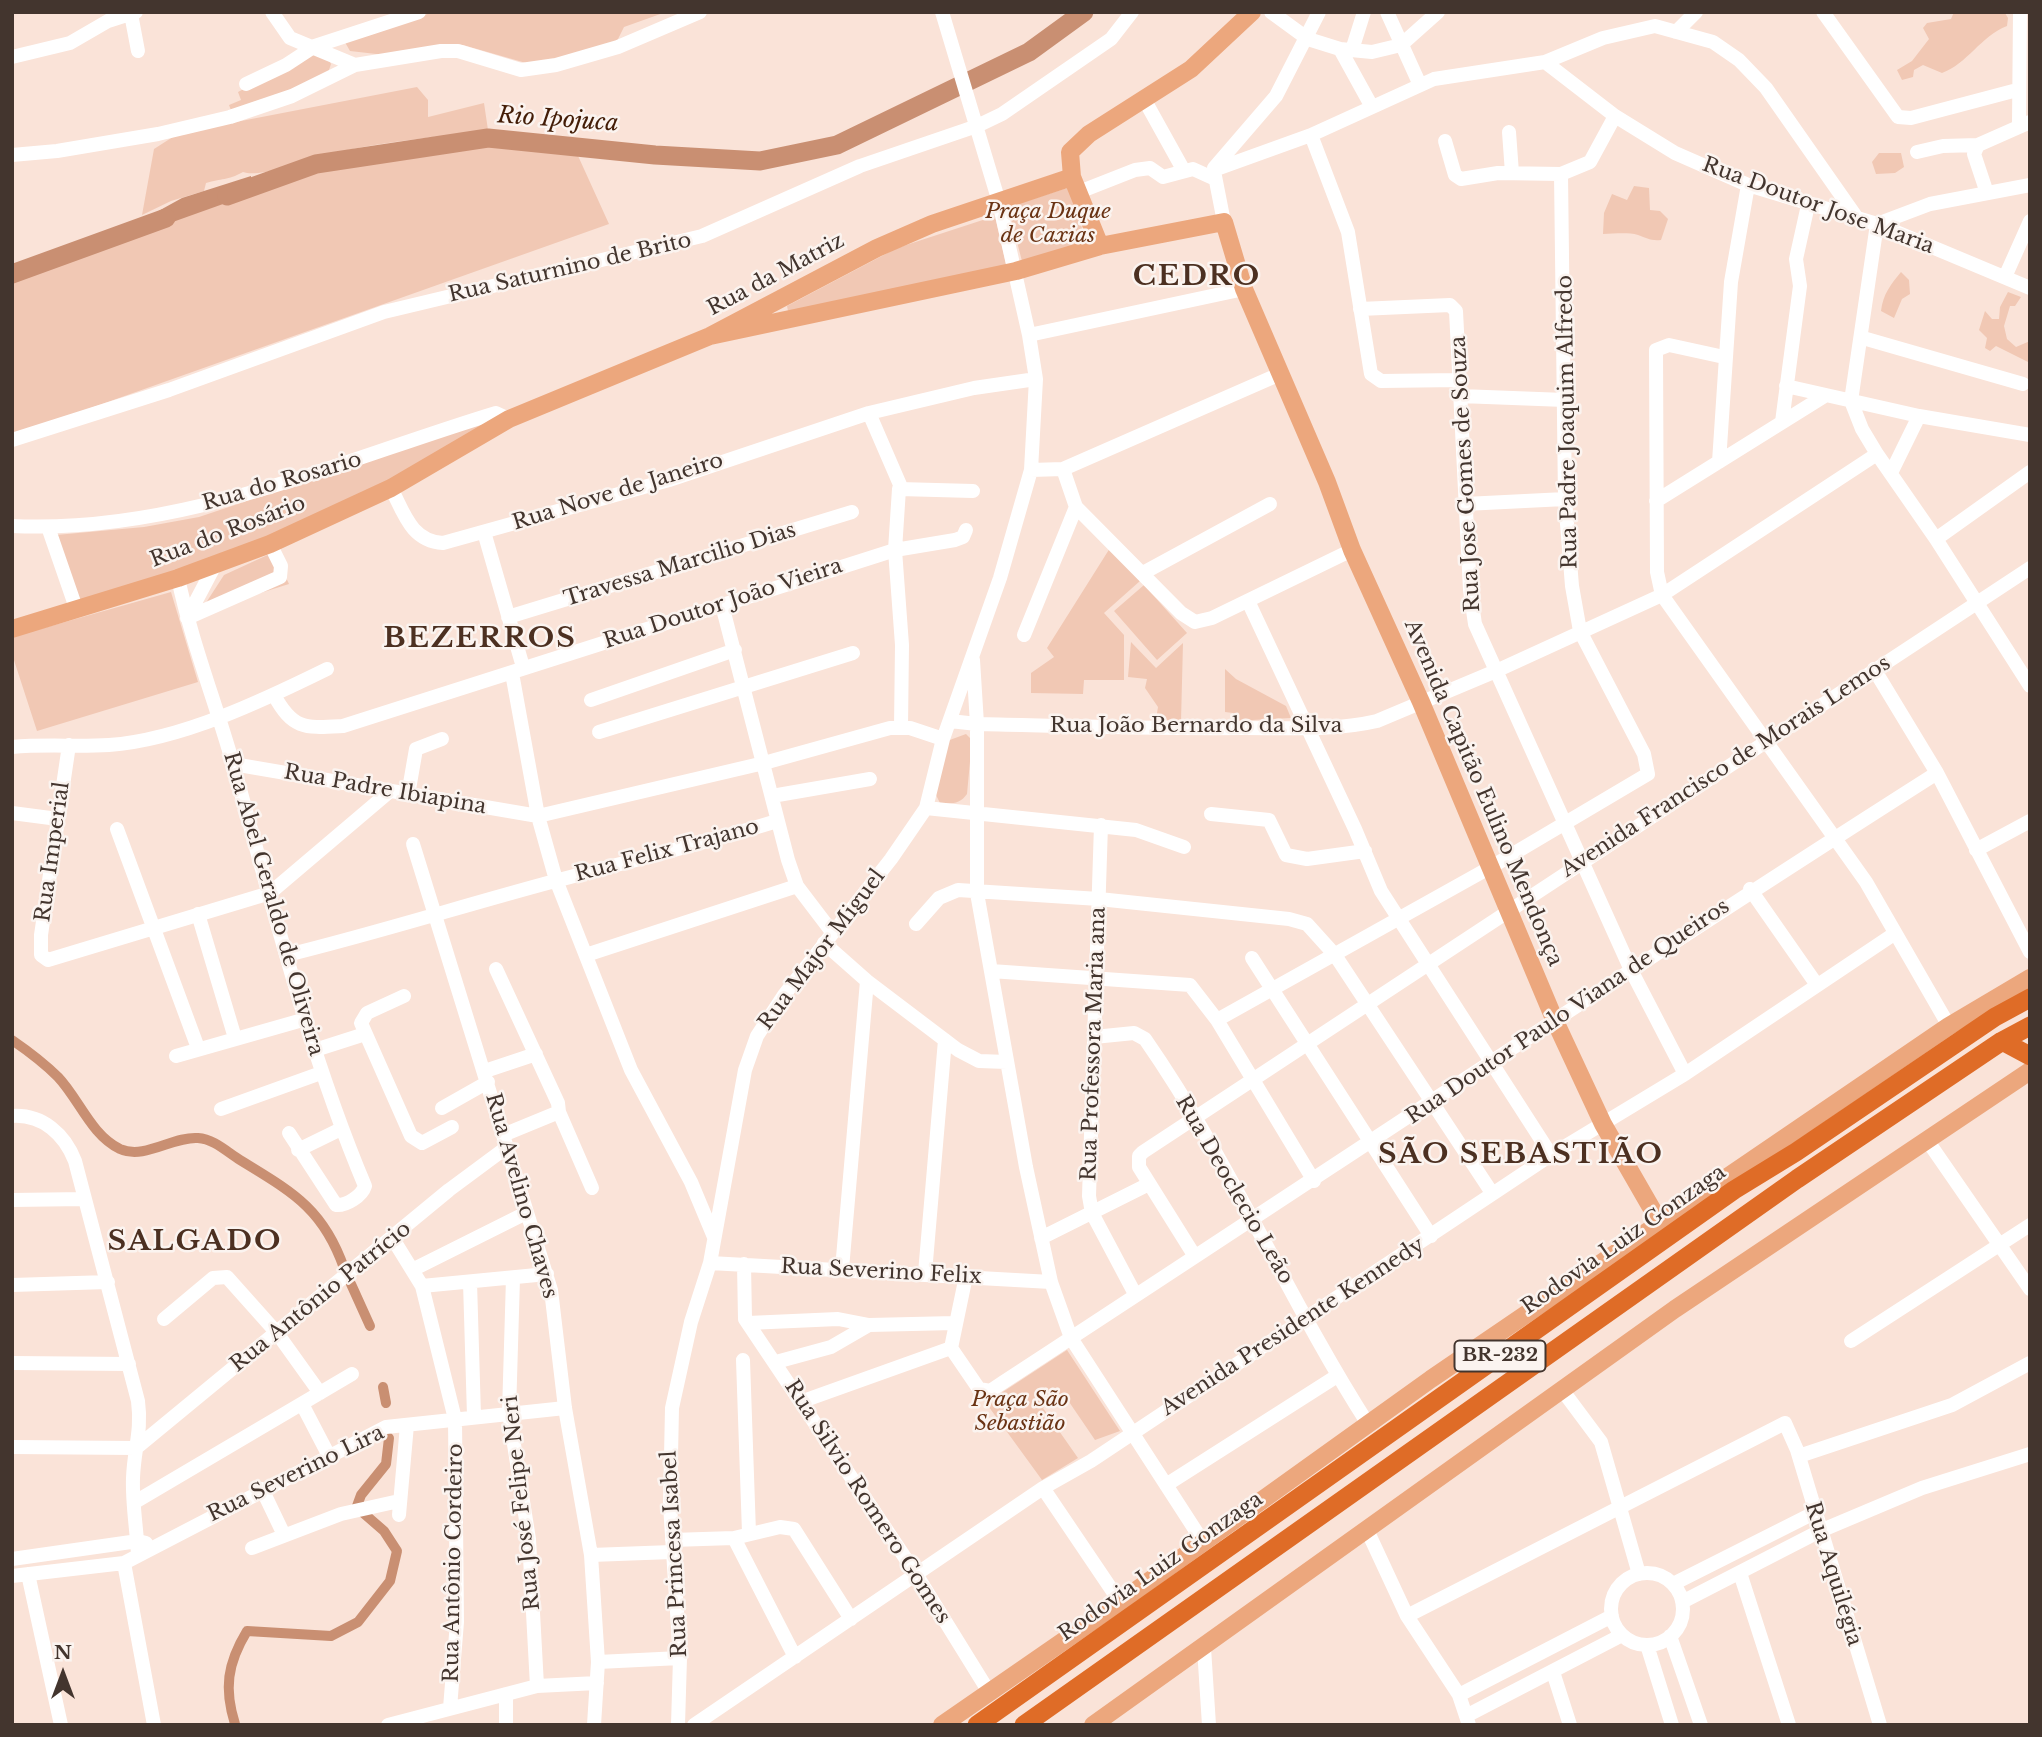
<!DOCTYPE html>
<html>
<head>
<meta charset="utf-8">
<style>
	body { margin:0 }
	#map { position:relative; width:2042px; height:1737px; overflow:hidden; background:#fae3d8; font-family:"Libre Baskerville",serif }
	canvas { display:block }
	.frame { position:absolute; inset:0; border:14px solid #43352e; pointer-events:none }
	.north { position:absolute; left:28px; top:1639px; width:70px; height:70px; -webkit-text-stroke:5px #fbf4f0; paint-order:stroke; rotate:0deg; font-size:19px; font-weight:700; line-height:28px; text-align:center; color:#43352e }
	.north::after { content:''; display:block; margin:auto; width:24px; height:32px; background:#43352e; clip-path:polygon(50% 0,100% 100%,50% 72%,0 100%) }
</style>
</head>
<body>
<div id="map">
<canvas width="2042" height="1737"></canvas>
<div class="frame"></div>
<div class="north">N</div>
</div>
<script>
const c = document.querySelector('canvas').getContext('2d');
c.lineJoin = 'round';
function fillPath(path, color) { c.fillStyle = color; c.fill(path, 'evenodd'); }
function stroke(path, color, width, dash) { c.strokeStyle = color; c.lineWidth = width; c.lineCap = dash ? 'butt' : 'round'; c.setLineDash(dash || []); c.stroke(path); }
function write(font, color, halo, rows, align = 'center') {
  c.font = font + ' "Libre Baskerville",serif'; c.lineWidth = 5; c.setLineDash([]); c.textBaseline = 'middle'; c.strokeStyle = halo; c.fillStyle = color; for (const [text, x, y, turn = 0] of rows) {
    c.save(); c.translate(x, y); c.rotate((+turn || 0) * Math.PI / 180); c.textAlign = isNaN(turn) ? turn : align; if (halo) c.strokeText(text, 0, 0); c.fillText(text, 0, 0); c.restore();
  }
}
fillPath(new Path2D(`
	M 435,12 L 666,12 L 624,27 L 617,41 L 533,65 L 463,45 L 385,55 L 350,51 L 342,37 Z
	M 1954,12 L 2005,13 L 2008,18 L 2007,26 C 1981,36 1967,64 1942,73 L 1923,65 L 1914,70 L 1913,77 L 1902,80 L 1897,70 L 1912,61 L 1929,39 L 1923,28 L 1927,23 L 1951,19 Z
	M 314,52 L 327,56 L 331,64 L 328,73 L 275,99 L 232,113 L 229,105 L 241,100 L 238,92 Z
	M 417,87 L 428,100 L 428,117 L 484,103 L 488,130 C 429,139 363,142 306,161 C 290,166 257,177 243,172 C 227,181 222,178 206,183 L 204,191 L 171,201 L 142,215 L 154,149 L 179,133 Z
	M 442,145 L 574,147 L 609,224 L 12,436 L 12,279 L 155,228 L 282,176 Z
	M 1879,153 L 1901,153 L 1904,167 L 1895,173 L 1876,174 L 1872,162 Z
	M 1634,186 L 1649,188 L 1650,210 L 1660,211 L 1668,219 L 1661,240 C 1650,241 1647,238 1638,235 C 1627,232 1614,234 1603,234 L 1604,213 L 1612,194 L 1627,200 Z
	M 1070,187 L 1086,242 L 1023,265 L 1008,207 Z
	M 995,216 L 1007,268 L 788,311 L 787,306 L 897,248 Z
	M 1901,272 L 1909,280 L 1910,294 L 1902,299 L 1894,318 L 1881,311 C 1883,294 1891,284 1901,272 Z
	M 2008,292 L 2021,297 L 2015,306 L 2010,306 L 2004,326 L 2007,339 L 2016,347 L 2030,341 L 2030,363 L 1996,346 L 1990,351 L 1985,348 L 1987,338 L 1979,330 L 1985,311 L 1992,319 L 1999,319 L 2000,307 Z
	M 495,418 L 298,533 L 78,602 L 56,535 L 144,527 L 199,517 Z
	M 1110,548 L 1140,581 L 1104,613 L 1124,635 L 1124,680 L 1084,680 L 1083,694 L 1031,693 L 1031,673 L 1054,657 L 1047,648 Z
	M 274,552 L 289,584 L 200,612 L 224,575 Z
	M 1144,585 L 1187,633 L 1157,660 L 1114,611 Z
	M 171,592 L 198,682 L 37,731 L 12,654 L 12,637 Z
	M 1131,642 L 1156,668 L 1183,643 L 1181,721 L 1156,719 L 1158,707 L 1145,688 L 1147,679 L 1128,677 Z
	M 1225,669 L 1236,679 L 1286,706 L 1291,718 L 1233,721 L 1233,713 L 1225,712 Z
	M 966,734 L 972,740 L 967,794 C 960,804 952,804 940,803 L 935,793 L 947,741 Z
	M 1067,1350 L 1120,1431 L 1095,1440 L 1063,1393 L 1043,1408 L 1078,1458 L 1042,1480 L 986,1403 Z`), '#f1c8b4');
fillPath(new Path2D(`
	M 251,176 L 251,194 L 142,233 L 144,219 L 182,198 Z`), '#c98f72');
stroke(new Path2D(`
	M 12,1040 C 28,1051 44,1063 58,1077 C 79,1099 91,1135 120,1149 C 145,1160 173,1136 198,1138 C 214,1139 227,1152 240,1160 C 292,1192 323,1208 344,1268
	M 351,1284 L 370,1326
	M 383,1387 L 386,1403
	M 357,1506 L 361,1495 L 386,1464 L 389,1438
	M 235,1724 C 224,1689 227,1664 247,1631 L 331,1636 L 358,1622 L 390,1581 L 397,1551 L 384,1531 L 361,1511`), '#c98f72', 10);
stroke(new Path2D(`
	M 227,196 L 316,164 L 488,138 L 655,155 L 760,161 L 837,145 L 1029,52 L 1084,12
	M 12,274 L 166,218`), '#c98f72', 19);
stroke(new Path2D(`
	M 272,12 L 290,38 L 355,65
	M 1271,12 L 1308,39 L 1340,49 L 1372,52 L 1401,45 L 1438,12
	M 1387,12 L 1420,85
	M 1823,12 L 1898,117 L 1911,118 L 2017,90
	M 131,14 L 138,51
	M 1676,32 L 1696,12
	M 1340,49 L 1372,107
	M 1352,50 L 1364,12
	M 12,57 L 70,43 L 108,21 L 136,12
	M 1545,62 L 1615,116 L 1675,153 L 1748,185 L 1877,224 L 2030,288
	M 246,84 L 286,65 L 315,46 L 419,12
	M 1144,99 L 1184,171
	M 2019,124 L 2020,12
	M 1509,132 L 1512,173
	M 1311,135 L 1348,232 L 1371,374 L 1381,381 L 1459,380
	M 1445,141 L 1455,175 L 1461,179 L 1498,173 L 1561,174 L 1590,162 L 1615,116
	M 1978,145 L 1974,154 L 1987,193
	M 1917,152 L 1943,146 L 1978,145 L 2030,122
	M 12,155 L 57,151 L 158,134 L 230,117 L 292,96 L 355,65 L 441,51 L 458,51 L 521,70 L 556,65 L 618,47 L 700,12
	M 1214,168 L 1276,96 L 1319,12
	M 1214,170 L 1311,135 L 1434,79 L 1545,62 L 1603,38 L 1655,26 L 1713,42 L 1739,60 L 1766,88 L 1857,218
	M 1214,171 L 1224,222
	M 2030,185 L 1930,204 L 1877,224 L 1851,401 L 1862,429 L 1877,454 L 1936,539 L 2030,686
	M 1079,192 L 1135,170 L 1150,168 L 1163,177 L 1193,169 L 1215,179
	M 2005,277 L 2030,221
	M 1360,309 L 1450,305 L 1456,311 L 1470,590 L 1475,624 L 1631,970 L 1685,1074
	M 1029,335 L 1244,289
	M 1863,338 L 2023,384
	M 1724,357 L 1669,345 L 1656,350 L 1657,572 L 1662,595 L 1866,882 L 1949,1026
	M 1786,386 L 1919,416 L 2030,435
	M 1460,396 L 1565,400
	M 869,413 L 901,487
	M 1782,422 L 1800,286 L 1796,259 L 1808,205
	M 12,440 L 169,390 L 384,312 L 702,236 L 860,166 L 977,126 L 1002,114 L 1111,39 L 1132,12
	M 1719,462 L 1731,282 L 1748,185
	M 1063,469 L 1076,507 L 1181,613 L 1195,622 L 1212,618 L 1352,550
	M 1031,470 L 1063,469 L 1280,374
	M 1891,473 L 1919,416
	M 391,488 C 404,513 411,541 443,543 L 669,480 L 869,413 L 974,388 L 1036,379
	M 1656,501 L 1826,395
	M 1465,504 L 1565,499
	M 12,526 C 181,534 338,461 496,413 L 509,419
	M 48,527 L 76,608
	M 484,532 L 523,667
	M 1936,539 L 2030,472
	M 1143,573 L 1270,504
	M 178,578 C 192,644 217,706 235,771 C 274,911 309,1053 365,1186 C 362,1196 346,1206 336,1205 L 289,1133
	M 1248,601 L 1355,829 L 1381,891 L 1551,1155
	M 722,605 L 788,860 L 797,886 L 832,932
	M 508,617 L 852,512
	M 187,618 L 280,577 L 281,566 L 270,544
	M 187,618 L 215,565
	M 1024,635 L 1076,507
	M 973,660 L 977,724 L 977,893 L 1026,1167 L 1051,1282 L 1071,1338 L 1203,1542
	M 1874,669 L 1937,773 L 2030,952
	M 512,673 L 538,816 L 556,880 L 631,1070 L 691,1182 L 714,1237
	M 274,695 C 293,730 305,728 343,726 L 895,550 L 955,540 L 963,537 L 966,530
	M 591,700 L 735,650
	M 950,721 L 977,724 C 1066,726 1155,729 1244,728 C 1288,728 1334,731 1377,721 L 1496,671 L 1662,595 L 1877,454
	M 901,727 L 902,645 L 895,550 L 899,489 L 973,491
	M 599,732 L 853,653
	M 69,745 L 41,935 L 41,955 L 48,960 L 270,893 L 389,792
	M 12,747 C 45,744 77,747 109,745 C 181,740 264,700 327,669
	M 233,764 L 538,816 L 764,763 L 890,728 L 910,728 L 943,739
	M 408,795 L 416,749 L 442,739
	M 772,796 L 870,779
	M 926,808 L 1136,830 L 1184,847
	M 12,813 L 58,819
	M 1211,814 L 1269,820 L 1286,855 L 1307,859 L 1365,851
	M 1101,825 L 1089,1196 L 1092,1213 L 1135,1294
	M 117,829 L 198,1048
	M 413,844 L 551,1290 L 565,1408 L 591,1555 L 598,1662 L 594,1725
	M 1976,850 L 2030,821
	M 1750,889 L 1817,985
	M 198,914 L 235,1038
	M 916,924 L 939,898 L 958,890 L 1099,899 L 1289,919 L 1307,924 L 1335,955 L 1492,1193
	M 824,943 L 867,981 L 958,1050 L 979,1061 L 1007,1062
	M 287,955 C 377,933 465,905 555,881 C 629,861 703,844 777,821
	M 586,955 L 797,886
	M 1252,958 L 1431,1236
	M 496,969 L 558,1103 L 559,1112 L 592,1188
	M 991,971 L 1190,985 L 1217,1020 L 1314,1181
	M 404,996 L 367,1013 L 361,1023 L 411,1136 L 422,1143 L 452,1127
	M 1217,1020 L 1491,867 L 1648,774 L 1644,754 L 1580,631 L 1572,586 L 1565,499 L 1561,174
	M 1094,1037 L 1134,1033 L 1145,1039 C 1230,1161 1288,1299 1368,1424
	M 315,1050 L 365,1034
	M 176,1056 L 306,1019
	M 485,1071 L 536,1054
	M 442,1108 L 488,1082
	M 221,1109 L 321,1073
	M 12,1116 C 43,1114 65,1135 75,1161 L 138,1401 C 142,1431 134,1449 133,1478 C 132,1504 137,1530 138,1556
	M 503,1135 L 559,1112
	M 1927,1140 L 2030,1289
	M 298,1150 L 341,1129
	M 12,1200 L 85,1199
	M 1041,1238 L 1149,1184
	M 393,1239 L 422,1286 L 455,1419 L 457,1622 L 450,1708
	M 1194,1255 L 1139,1167 L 1139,1156 L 1143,1152 L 2030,568
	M 710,1263 L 1051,1282
	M 744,1264 L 745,1319 L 916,1574 L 989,1692
	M 414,1269 L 526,1213
	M 842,1269 L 867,981
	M 925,1273 L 945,1040
	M 966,1276 L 951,1348 L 979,1389 L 990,1391 C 1306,1185 1619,975 1937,773
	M 513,1278 L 509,1413 L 529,1539 L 537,1686
	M 470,1282 L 474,1416
	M 12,1285 L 108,1282
	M 422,1286 L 547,1274
	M 164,1319 L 213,1278 L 227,1277 L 277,1333 L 320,1393
	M 748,1323 L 838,1319 L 869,1325 L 955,1323
	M 1851,1341 L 2030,1225
	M 743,1360 L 749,1533
	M 776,1362 L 831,1347 L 869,1325
	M 12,1363 L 129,1364
	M 1563,1391 L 1601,1442 L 1639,1574
	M 803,1401 L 951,1348
	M 302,1404 L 328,1454
	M 12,1447 L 136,1448 L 449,1190 L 507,1147
	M 1799,1456 L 1952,1405 L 2030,1363
	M 1166,1485 L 1337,1376
	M 1043,1488 L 1120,1602
	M 262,1489 L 284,1535
	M 135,1502 L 352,1374
	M 399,1515 L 407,1425
	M 1367,1530 L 1407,1616 L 1459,1695 L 1469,1725
	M 734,1538 L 795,1657
	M 672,1540 L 734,1538 L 780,1527 L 794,1529 L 851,1619
	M 252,1548 L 341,1514 L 399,1501
	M 591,1555 L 672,1552
	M 12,1559 L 138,1541 L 146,1543
	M 124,1563 L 154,1725
	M 1740,1573 L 1789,1725
	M1611 1609a36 36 0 1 1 72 0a36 36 0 1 1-72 0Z
	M 28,1574 L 61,1725
	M 12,1576 L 124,1563 L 386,1427 L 565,1408
	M 1673,1584 L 1814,1513
	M 1682,1602 L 1820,1531 L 1922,1488 L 2030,1454
	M 1407,1616 L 1785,1423 L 1797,1450 L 1880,1725
	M 1670,1636 L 1701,1725
	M 1647,1645 L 1672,1725
	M 1204,1648 L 1209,1725
	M 598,1662 L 680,1658
	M 1553,1672 L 1570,1725
	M 506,1694 L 506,1725
	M 1459,1695 L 1612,1616
	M 1466,1716 L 1622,1635
	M 388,1725 L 537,1686 L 597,1683
	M 678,1725 L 680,1658 L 670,1505 L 672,1408 L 691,1322 L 710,1263 L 745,1070 L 757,1036 L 784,995 L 891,859 L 926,808 L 943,739 L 1000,578 L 1031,470 L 1036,379 L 1029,335 L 999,202 L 942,12
	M 694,1725 L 1043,1488 L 1091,1461 L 1551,1155 L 1685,1074 L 1894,934`), '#fff', 14);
stroke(new Path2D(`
	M 1100,246 L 1072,177 L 1070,152 L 1089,134 L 1191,69 L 1252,12
	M 710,336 L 1016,271 L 1100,246 L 1224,222 L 1244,289 L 1327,482 L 1352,550 L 1421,702 L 1555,1021 L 1603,1124 L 1660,1223
	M 12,629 L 178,578 L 270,544 L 391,488 L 509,419 L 710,336 L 877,248 L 932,224 L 1072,177
	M 942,1725 L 1120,1602 L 1431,1379 L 1949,1026 L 2030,978
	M 1093,1725 L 1675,1309 L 2030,1071`), '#eca77d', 18);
stroke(new Path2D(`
	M 2002,1041 L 2030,1056
	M 977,1725 L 1734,1190 L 1796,1152 L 1995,1017 L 2030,998
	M 1024,1725 L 1797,1179 L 2002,1041 L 2030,1026`), '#df6c27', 19);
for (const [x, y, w] of [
	[1500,1356,91]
]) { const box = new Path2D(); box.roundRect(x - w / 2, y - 15.5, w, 31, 5); c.fillStyle = '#fbf4f0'; c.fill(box); stroke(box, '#43352e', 2); }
write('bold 19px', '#43352e', null, [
	["BR-232",1500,1356]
]);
write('21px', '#43352e', '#fbf4f0', [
	["Rua Doutor Jose Maria",1818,206,20],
	["Rua Saturnino de Brito",570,268,-13],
	["Rua da Matriz",776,275,-28],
	["Rua Padre Joaquim Alfredo",1568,422,-91],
	["Rua Jose Gomes de Souza",1466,474,-93],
	["Rua do Rosario",282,482,-16],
	["Rua Nove de Janeiro",618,492,-17],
	["Rua do Rosário",228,532,-21],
	["Travessa Marcilio Dias",680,565,-17],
	["Rua Doutor João Vieira",723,604,-18],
	["Rua João Bernardo da Silva",1196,726],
	["Avenida Francisco de Morais Lemos",1726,767,-33],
	["Rua Padre Ibiapina",385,790,10],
	["Avenida Capitão Eulino Mendonça",1483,793,67],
	["Rua Felix Trajano",667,851,-15],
	["Rua Imperial",53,852,-82],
	["Rua Abel Geraldo de Oliveira",273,904,74],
	["Rua Major Miguel",822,950,-53],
	["Rua Doutor Paulo Viana de Queiros",1568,1012,-34],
	["Rua Professora Maria ana",1094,1044,-88],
	["Rua Deoclecio Leão",1234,1190,60],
	["Rua Avelino Chaves",521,1196,74],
	["Rodovia Luiz Gonzaga",1624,1240,-35],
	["Rua Severino Felix",881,1272,3],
	["Rua Antônio Patrício",321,1297,-39],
	["Avenida Presidente Kennedy",1293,1327,-33],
	["Rua Severino Lira",296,1474,-26],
	["Rua Silvio Romero Gomes",867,1502,57],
	["Rua José Felipe Neri",522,1503,-96],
	["Rua Princesa Isabel",675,1554,-93],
	["Rua Antônio Cordeiro",454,1563,-89],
	["Rodovia Luiz Gonzaga",1161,1567,-35],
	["Rua Aquilégia",1833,1574,73]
]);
write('italic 21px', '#6a3314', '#fbf4f0', [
	["Praça Duque",1048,212],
	["de Caxias",1048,236],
	["Praça São",1020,1400],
	["Sebastião",1020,1424]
]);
write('italic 23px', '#431d07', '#fbf4f0', [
	["Rio Ipojuca",558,120,4]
]);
c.letterSpacing = '2px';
write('bold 28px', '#4c3021', '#fbf4f0', [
	["CEDRO",1197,277],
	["BEZERROS",480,639],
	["SÃO SEBASTIÃO",1521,1155],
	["SALGADO",195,1242]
]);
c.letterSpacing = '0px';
</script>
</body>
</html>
